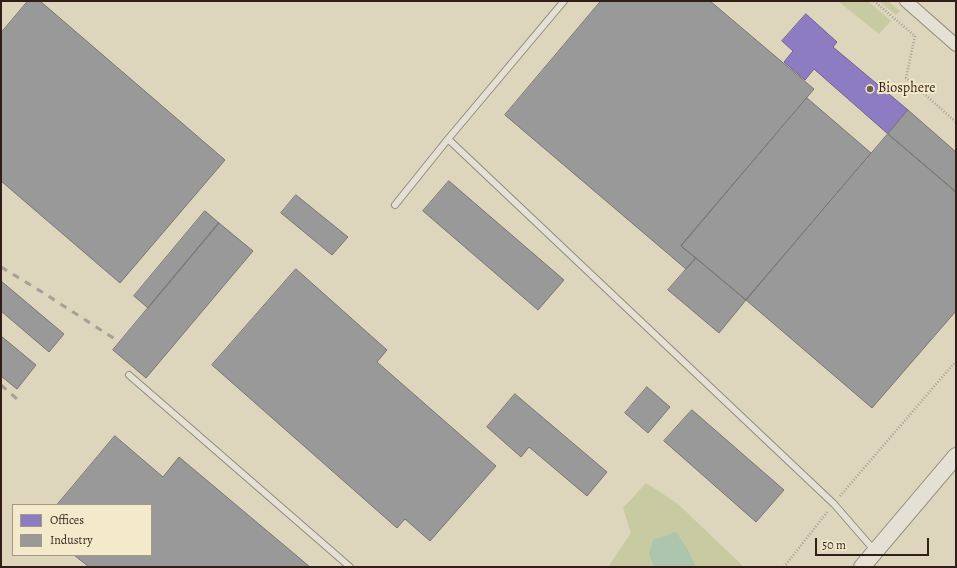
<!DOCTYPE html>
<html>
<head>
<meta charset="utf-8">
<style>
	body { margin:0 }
	#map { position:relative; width:957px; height:568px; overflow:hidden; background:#ddd6bd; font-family:Alegreya,serif }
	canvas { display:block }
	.frame { position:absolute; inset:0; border:2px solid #311f17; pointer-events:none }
	.legend { position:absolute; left:12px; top:504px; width:140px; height:52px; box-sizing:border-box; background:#f2eacb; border:1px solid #a59983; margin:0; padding:5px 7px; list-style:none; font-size:12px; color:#311f17 }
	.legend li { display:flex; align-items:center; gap:8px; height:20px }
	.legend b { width:20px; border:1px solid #a59983 }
	.scale { position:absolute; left:815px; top:538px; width:114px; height:18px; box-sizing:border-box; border:2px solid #311f17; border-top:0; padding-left:5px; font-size:12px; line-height:14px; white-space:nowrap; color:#311f17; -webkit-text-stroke:3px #f2eacb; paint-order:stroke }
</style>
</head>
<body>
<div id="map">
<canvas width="957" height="568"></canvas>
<div class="frame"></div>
<ul class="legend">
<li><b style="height:11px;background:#8e7cc3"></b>Offices</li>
<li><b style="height:11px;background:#999"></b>Industry</li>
</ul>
<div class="scale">50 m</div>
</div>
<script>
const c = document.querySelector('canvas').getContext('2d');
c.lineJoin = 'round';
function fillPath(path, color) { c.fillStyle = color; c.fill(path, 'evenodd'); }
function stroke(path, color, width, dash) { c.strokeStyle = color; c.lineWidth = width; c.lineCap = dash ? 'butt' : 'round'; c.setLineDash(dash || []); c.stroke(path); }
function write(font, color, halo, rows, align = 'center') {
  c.font = font + ' Alegreya,serif'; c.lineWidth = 4; c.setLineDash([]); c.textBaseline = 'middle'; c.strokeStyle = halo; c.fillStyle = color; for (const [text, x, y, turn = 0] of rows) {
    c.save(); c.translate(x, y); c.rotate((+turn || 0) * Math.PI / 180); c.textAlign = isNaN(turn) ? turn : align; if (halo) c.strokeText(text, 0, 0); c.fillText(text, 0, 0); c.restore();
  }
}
fillPath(new Path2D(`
	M 840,1 L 868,1 L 891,21 L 879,34 L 839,2 Z
	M 879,1 L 888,1 L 900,11 L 896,15 Z
	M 646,483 L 678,504 L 744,567 L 696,567 L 688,550 L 649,555 L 654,567 L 608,567 L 631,533 L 623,508 Z`), '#c8caa2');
fillPath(new Path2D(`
	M 676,532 L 688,550 L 696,567 L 654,567 L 649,555 L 653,540 Z`), '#adc4ad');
const offices = new Path2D(`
	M 806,14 L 837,42 L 833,47 L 908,110 L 888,134 L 814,69 L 805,80 L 784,62 L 793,51 L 782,41 Z`);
fillPath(offices, '#8e7cc3');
stroke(offices, '#72608f', 1);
const industry = new Path2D(`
	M 28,1 L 40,1 L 225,160 L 120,283 L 1,181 L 1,33 Z
	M 601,1 L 710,1 L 814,89 L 681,246 L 696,258 L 686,269 L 505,115 Z
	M 807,98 L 871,153 L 746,300 L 681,246 Z
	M 908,110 L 956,152 L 956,192 L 888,134 Z
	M 888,134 L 956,192 L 956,311 L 872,408 L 746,300 Z
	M 449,181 L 564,280 L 538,310 L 423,211 Z
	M 296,195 L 348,237 L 332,255 L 281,213 Z
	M 205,211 L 219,223 L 148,308 L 134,296 Z
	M 219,223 L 253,251 L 146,378 L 113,350 Z
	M 696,258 L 746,300 L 719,333 L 668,290 Z
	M 296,269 L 387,350 L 377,362 L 496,466 L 430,541 L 405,519 L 397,528 L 212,365 Z
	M 1,281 L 64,334 L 49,352 L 1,311 Z
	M 1,336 L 36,365 L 17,389 L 1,376 Z
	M 647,387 L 670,407 L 648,433 L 625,413 Z
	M 515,394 L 607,472 L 587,496 L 529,447 L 521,457 L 487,427 Z
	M 692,410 L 784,490 L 756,522 L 664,441 Z
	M 115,436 L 163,477 L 179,457 L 310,567 L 89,567 L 74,555 L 151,555 L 151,505 L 57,505 Z`);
fillPath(industry, '#999');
stroke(industry, '#7a7472', 1);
const service = new Path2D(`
	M 448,139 L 834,504 L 874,550
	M 395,205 L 448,139 L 564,1
	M 129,375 L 350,567`);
const minor = new Path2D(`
	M 906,1 L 956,45`);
const tertiary = new Path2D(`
	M 862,567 L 956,456`);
stroke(service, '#928c7d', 8);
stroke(minor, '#928c7d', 14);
stroke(tertiary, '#928c7d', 18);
stroke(new Path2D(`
	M 874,1 L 915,36 L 906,78 L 956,122
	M 840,496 L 956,361
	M 784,567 L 828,511`), '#a4a095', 2.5, [1, 2]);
stroke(service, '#e4e1d4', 6);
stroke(minor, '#e4e1d4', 12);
stroke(tertiary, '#e4e1d4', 16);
stroke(new Path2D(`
	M 1,267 L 42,292 L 118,341
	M 1,385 L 17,399`), '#a4a095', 3, [7, 7]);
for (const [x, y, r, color] of [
	[870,89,4,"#6d5f51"]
]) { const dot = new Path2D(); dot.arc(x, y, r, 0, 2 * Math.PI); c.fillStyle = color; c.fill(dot); stroke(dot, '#f2eacb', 1.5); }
write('14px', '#311f17', '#f2eacb', [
	["Biosphere",878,89]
], 'left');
</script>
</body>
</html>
